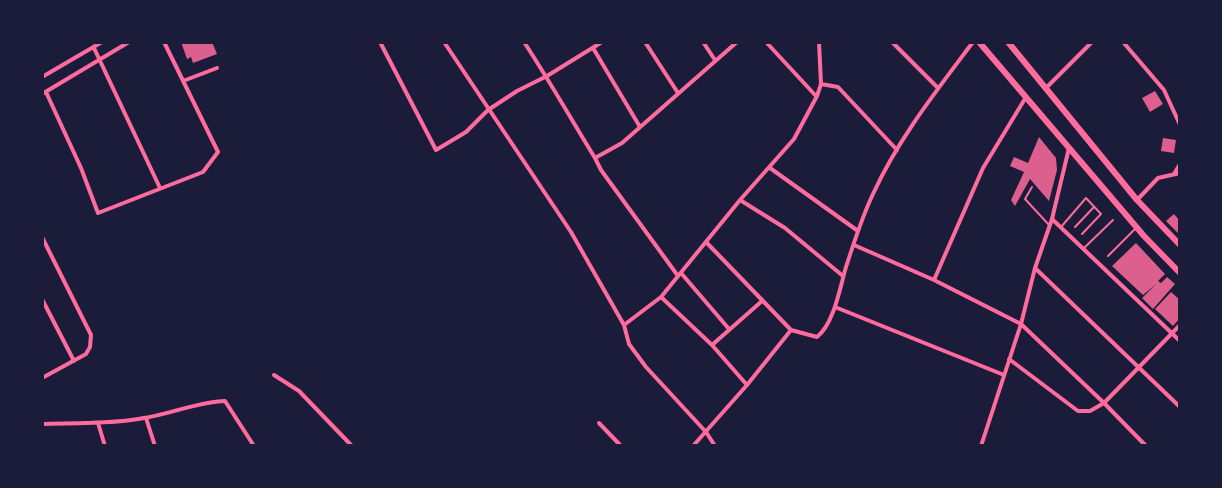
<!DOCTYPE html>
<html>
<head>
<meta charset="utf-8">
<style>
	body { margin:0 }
	#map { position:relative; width:1222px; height:488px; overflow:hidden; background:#1b1b3a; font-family:Raleway,sans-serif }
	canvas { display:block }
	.frame { position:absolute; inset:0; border:44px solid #1b1b3a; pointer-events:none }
</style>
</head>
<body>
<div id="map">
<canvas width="1222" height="488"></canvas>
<div class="frame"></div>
</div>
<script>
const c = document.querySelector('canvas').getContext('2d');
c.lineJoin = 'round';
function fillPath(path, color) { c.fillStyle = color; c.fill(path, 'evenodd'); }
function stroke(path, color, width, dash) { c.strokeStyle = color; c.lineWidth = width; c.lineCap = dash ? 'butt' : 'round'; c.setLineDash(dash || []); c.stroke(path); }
fillPath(new Path2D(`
	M 181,42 L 212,42 L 217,54 L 193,63 L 191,57 L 187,59 Z
	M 1155,91 L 1163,104 L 1150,112 L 1142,98 Z
	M 1039,137 L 1056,158 L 1057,170 L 1049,201 L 1030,179 L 1015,206 L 1011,200 L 1024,172 L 1010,166 L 1014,157 L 1028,163 Z
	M 1163,138 L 1176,140 L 1174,153 L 1161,151 Z
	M 1174,214 L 1180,221 L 1180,235 L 1166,221 Z
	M 1136,243 L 1165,274 L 1158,281 L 1161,283 L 1167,277 L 1175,284 L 1153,309 L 1142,298 L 1156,284 L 1143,295 L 1112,266 Z
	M 1171,292 L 1180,300 L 1180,318 L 1173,326 L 1155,309 Z`), '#dd5f8e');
stroke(new Path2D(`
	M 1032,187 L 1025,199 L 1050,226
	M 1061,227 L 1086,198 L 1101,214 L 1082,234
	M 1075,227 L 1094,207
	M 1083,249 L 1113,220
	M 1108,256 L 1135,229`), '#ff6b9d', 2);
stroke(new Path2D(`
	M 380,42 L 436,150 L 466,132 L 488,110 L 517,91 L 547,76 L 602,42
	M 444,42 L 571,232 L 624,325 L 629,344 L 646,367 L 706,432 L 715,446
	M 524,42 C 549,80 571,119 595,158 L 622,143 L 737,42
	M 645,42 L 678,93
	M 703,42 L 715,60
	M 766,42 L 816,96
	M 892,42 L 938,88
	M 1123,42 L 1164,90 L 1180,125
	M 94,48 L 160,188
	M 593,48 L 640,127
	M 42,77 L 102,42
	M 183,81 L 217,68
	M 821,84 L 838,87 L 897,150
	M 1046,88 L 1092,42
	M 46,92 L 81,168 L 98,213 L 203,172 L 218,152 L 164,42
	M 42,94 L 129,42
	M 595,158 L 601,170 L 678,276
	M 770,168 L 858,231
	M 1174,174 L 1180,164
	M 740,200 L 785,228 L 843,276
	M 1137,200 L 1158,178 L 1180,173
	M 1052,219 L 1180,341
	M 42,237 L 91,335 L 90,347 L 86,354 L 42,378
	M 706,242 L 791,330
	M 854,245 L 934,280 L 1021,324 L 1104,403 L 1146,446
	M 1036,269 L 1180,407
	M 681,273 L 729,329
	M 934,280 L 983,168 L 1026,97
	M 661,297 L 712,345 L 747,385
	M 42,299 L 74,361
	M 835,307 L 1004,375
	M 624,325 L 661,297 L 740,200 L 794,139 L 817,96 L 821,84 L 819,42
	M 712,345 L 762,301
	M 1009,359 L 1078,411 L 1090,411 L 1104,403 L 1180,325
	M 274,375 L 299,391 L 352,446
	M 146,418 L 155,446
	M 98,423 L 105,446
	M 599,423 L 621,446
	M 42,424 C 76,423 110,424 144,418 C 171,414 197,402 225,401 L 254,446
	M 693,446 L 747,385 L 791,330 L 817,337 C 834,324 840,287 846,267 C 854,242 862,217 873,194 C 898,139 937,90 973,42
	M 981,446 L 1021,324 L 1035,268 L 1052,219 L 1069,148`), '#ff6b9d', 4);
stroke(new Path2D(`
	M 979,42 L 1144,236 L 1180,273
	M 1008,42 L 1137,200 L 1180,245`), '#ff6b9d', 6);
</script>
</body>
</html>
